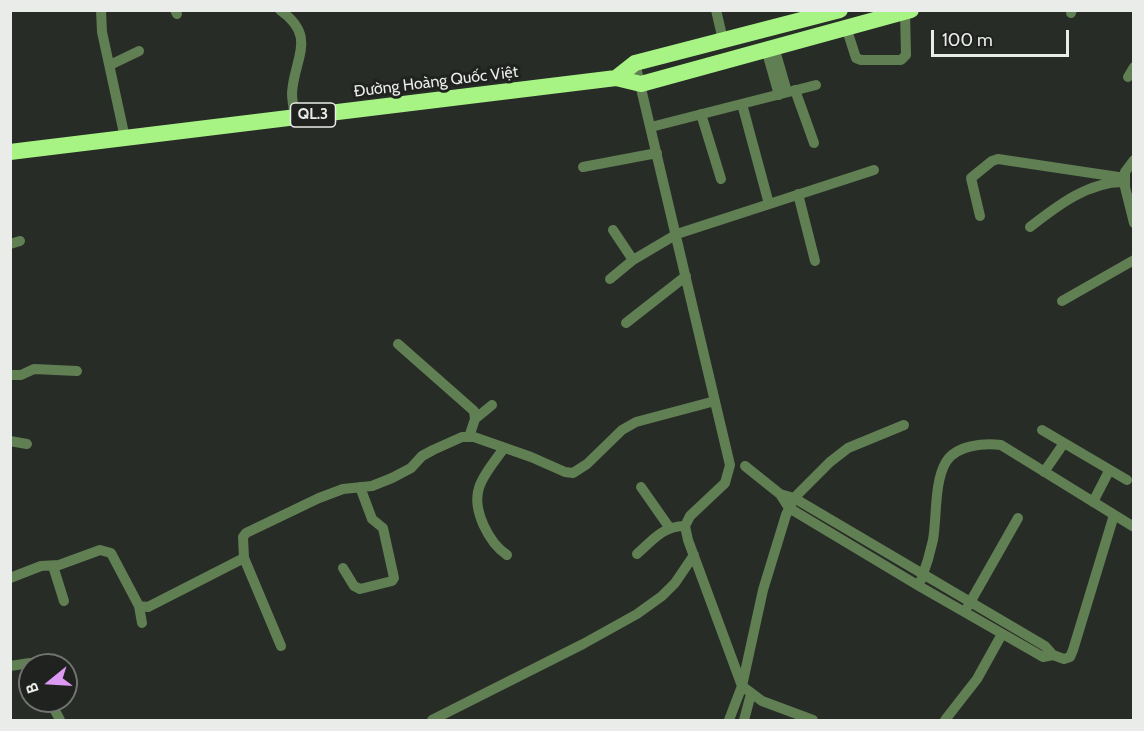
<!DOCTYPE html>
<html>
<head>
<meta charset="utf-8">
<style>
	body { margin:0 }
	#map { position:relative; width:1144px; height:731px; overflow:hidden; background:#282c27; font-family:Cabin,sans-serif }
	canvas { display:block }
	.frame { position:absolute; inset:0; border:12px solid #eaece9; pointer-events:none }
	.north { position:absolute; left:18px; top:653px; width:60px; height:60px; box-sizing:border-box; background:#1f221e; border:2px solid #70736f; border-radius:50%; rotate:252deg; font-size:16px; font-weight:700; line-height:24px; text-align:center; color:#eaece9 }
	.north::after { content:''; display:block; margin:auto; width:21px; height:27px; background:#dd99f4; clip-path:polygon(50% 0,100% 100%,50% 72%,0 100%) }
	.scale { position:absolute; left:931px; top:30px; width:138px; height:27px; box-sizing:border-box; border:3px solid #eaece9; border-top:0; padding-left:8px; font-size:18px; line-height:21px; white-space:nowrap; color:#eaece9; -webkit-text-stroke:4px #1f221e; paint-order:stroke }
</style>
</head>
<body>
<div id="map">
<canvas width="1144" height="731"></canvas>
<div class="frame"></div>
<div class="north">B</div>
<div class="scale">100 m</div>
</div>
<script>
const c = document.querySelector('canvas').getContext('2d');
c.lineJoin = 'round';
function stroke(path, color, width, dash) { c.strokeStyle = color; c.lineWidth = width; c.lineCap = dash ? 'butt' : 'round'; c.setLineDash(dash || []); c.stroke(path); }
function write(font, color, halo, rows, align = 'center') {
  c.font = font + ' Cabin,sans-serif'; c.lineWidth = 6; c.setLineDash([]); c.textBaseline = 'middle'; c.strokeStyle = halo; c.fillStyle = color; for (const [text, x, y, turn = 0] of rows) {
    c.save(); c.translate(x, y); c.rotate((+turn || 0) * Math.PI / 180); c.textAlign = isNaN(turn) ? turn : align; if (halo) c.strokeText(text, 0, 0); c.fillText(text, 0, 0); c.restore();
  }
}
stroke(new Path2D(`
	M 101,10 L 102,32 L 125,138
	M 175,10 L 177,14
	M 280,10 C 318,37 294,58 292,93 C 292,101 294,109 295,117
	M 716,10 L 723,40
	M 1071,13 L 1072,10
	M 846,27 L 856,58 L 861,60 L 901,60 L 906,55 L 905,12
	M 774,47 L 787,92
	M 766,49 L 779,95
	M 635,63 L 730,465 L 725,483 L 690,516 L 685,526 L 688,540 L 742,686 L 762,701 L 813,720
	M 110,65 L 139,51
	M 1128,77 L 1134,67
	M 795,90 L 814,143
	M 742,104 L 769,204
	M 701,114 L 721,179
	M 651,127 L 816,85
	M 1134,160 L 1125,172 L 1125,187 L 1134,223
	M 583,167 L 657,153
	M 798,194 L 815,261
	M 980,216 L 971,178 L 992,161 L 998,159 L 1125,178
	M 1030,227 C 1057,206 1089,181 1125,182
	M 613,230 L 633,260
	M 10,244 L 20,241
	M 610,279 L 633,260 L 677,234 L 874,170
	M 1062,301 L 1134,260
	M 626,323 L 686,276
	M 398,344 L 474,411 L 475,419 L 469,437
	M 10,375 L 21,375 L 34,369 L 77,371
	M 475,419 L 492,405
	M 1042,430 L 1127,480
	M 10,441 L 27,444
	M 504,448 C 496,460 483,474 479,488 C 472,510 489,543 507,555
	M 745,466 L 780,494
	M 1044,472 L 1064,443
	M 641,487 L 669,527
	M 780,494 L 794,498 L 1045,646 L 1053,655 L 1043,657 L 919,586 L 789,508 Z
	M 1093,502 L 1109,471
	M 637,554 C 653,540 663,526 685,526
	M 244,558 L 281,646
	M 53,566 L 64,601
	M 343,568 L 354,586 L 360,589 L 392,581 L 394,578 L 383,528 L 372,519 L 360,487
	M 10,578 L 41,566 L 59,565 L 100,550 L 111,553 L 139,606 L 148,607 L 244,558 L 243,537 L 246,533 L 319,498 L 343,489 L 372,486 L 392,478 L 411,468 L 422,456 L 433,450 L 462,437 L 474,437 L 531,457 L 565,472 L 573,473 L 587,464 L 622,430 L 636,422 L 715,401
	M 921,580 C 926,567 930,554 933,540 C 937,517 934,482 946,462 C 956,445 984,443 1001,445 L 1134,527
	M 139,606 L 142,623
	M 968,606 L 1018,518
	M 1053,655 L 1064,659 L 1070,657 L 1073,650 L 1114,515
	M 10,666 L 30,663 L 37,665
	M 50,701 L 60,720
	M 432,720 L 583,644 L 637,614 L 662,596 L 675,583 L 694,555
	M 729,720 L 742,686 L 763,590 L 786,515 L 794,498 L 830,462 L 848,448 L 904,425
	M 744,720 L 751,694
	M 945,720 L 977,679 L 1002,634`), '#607f53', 10);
stroke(new Path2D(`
	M 616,78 L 635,63 L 840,10
	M 10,152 L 616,78 L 641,84 L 911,10`), '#a7f485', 16);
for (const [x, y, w] of [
	[313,115,45]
]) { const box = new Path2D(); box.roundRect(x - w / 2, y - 12, w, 24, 4.5); c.fillStyle = '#1f221e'; c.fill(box); stroke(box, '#eaece9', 1.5); }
write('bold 15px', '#eaece9', null, [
	["QL.3",313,115]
]);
write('16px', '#eaece9', '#1f221e', [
	["Đường Hoàng Quốc Việt",436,82,-7]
]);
</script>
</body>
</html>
